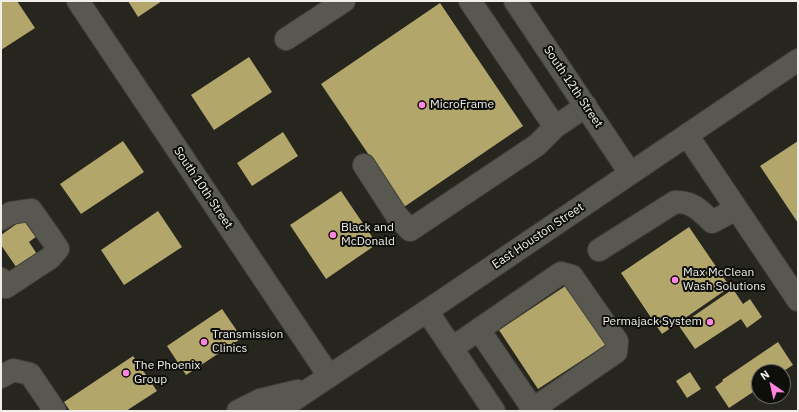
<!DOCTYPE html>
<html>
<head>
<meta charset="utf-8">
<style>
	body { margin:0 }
	#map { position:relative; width:799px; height:412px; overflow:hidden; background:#26251e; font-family:"IBM Plex Sans",sans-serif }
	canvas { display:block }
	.frame { position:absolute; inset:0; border:2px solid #efeee9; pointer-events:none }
	.north { position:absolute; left:751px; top:364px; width:40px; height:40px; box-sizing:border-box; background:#0e0e0b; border:1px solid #686864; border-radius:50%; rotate:326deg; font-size:11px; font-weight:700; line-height:16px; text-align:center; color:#efeee9 }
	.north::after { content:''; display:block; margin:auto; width:14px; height:18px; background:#fd86e2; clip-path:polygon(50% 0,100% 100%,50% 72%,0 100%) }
</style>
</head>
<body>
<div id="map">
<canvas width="799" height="412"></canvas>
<div class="frame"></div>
<div class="north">N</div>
</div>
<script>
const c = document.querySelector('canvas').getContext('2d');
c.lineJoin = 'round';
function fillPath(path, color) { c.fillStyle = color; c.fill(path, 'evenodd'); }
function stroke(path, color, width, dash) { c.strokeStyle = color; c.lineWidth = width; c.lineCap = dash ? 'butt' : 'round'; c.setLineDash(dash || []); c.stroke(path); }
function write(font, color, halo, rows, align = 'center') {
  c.font = font + ' "IBM Plex Sans",sans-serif'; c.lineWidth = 4; c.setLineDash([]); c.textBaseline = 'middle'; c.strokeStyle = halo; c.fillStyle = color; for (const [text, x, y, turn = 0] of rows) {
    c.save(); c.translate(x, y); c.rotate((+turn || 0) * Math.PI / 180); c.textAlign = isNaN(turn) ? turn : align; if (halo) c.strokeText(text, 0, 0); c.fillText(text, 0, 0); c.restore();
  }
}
fillPath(new Path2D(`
	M 1,1 L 17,1 L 35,28 L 1,50 Z
	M 128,1 L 162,1 L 138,17 Z
	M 440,3 L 523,126 L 404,207 L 321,84 Z
	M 249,57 L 272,92 L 214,130 L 191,95 Z
	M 283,132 L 298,156 L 252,186 L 237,163 Z
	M 123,141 L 144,172 L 81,214 L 60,184 Z
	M 798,141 L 798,223 L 760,166 Z
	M 341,191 L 377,244 L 326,279 L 290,225 Z
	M 158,211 L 182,247 L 124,285 L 101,250 Z
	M 25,218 L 37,236 L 29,242 L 41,260 L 21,274 L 1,245 L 1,235 Z
	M 689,227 L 730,287 L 662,334 L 621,273 Z
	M 567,285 L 607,344 L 538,389 L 499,330 Z
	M 733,289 L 743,304 L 750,299 L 762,317 L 747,328 L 741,319 L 695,349 L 679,326 Z
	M 222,309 L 242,338 L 186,375 L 167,346 Z
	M 778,342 L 793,365 L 782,372 L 759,372 L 759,388 L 729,408 L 715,387 L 723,381 L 722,380 Z
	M 133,356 L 157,391 L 126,411 L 70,411 L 64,402 Z
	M 690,372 L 701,389 L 687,398 L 676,381 Z`), '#b2a66a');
const minor = new Path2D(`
	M 78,1 L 329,376
	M 470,1 L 555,127
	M 515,1 L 630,173
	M 286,39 L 344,1
	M 687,135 L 798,300
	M 364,165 L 397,216 L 410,230 L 537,145 L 555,127 L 586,106
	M 1,219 L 11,213 L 31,210 L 53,241 L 58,249 L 50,258 L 6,287 L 1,279
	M 599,250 L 675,202 C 692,201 701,211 712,222 L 736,209
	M 427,311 L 494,411
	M 479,330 L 533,409
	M 452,348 L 561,273 L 572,276 L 617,341 L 616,352 L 530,411
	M 1,377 L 13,370 L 30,374 L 55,411
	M 238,411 L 260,400 L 298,391
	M 277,411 L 427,311 L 798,60`);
stroke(minor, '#403f3a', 24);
stroke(minor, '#595850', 22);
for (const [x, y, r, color] of [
	[422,105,4,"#fd86e2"],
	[333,235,4,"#fd86e2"],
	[675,280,4,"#fd86e2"],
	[710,322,4,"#fd86e2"],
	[204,342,4,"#fd86e2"],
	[126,373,4,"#fd86e2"]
]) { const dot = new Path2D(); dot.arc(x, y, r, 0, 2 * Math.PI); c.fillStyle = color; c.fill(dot); stroke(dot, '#0e0e0b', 1.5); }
write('12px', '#efeee9', '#0e0e0b', [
	["South 12th Street",573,87,56],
	["South 10th Street",203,188,56],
	["East Houston Street",538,236,-34]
]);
write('12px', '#efeee9', '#0e0e0b', [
	["MicroFrame",430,105],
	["Black and",341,228],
	["McDonald",341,242],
	["Max McClean",683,273],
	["Wash Solutions",683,287],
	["Permajack System",702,322,"right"],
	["Transmission",212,335],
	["Clinics",212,349],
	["The Phoenix",134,366],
	["Group",134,380]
], 'left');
</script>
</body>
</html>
